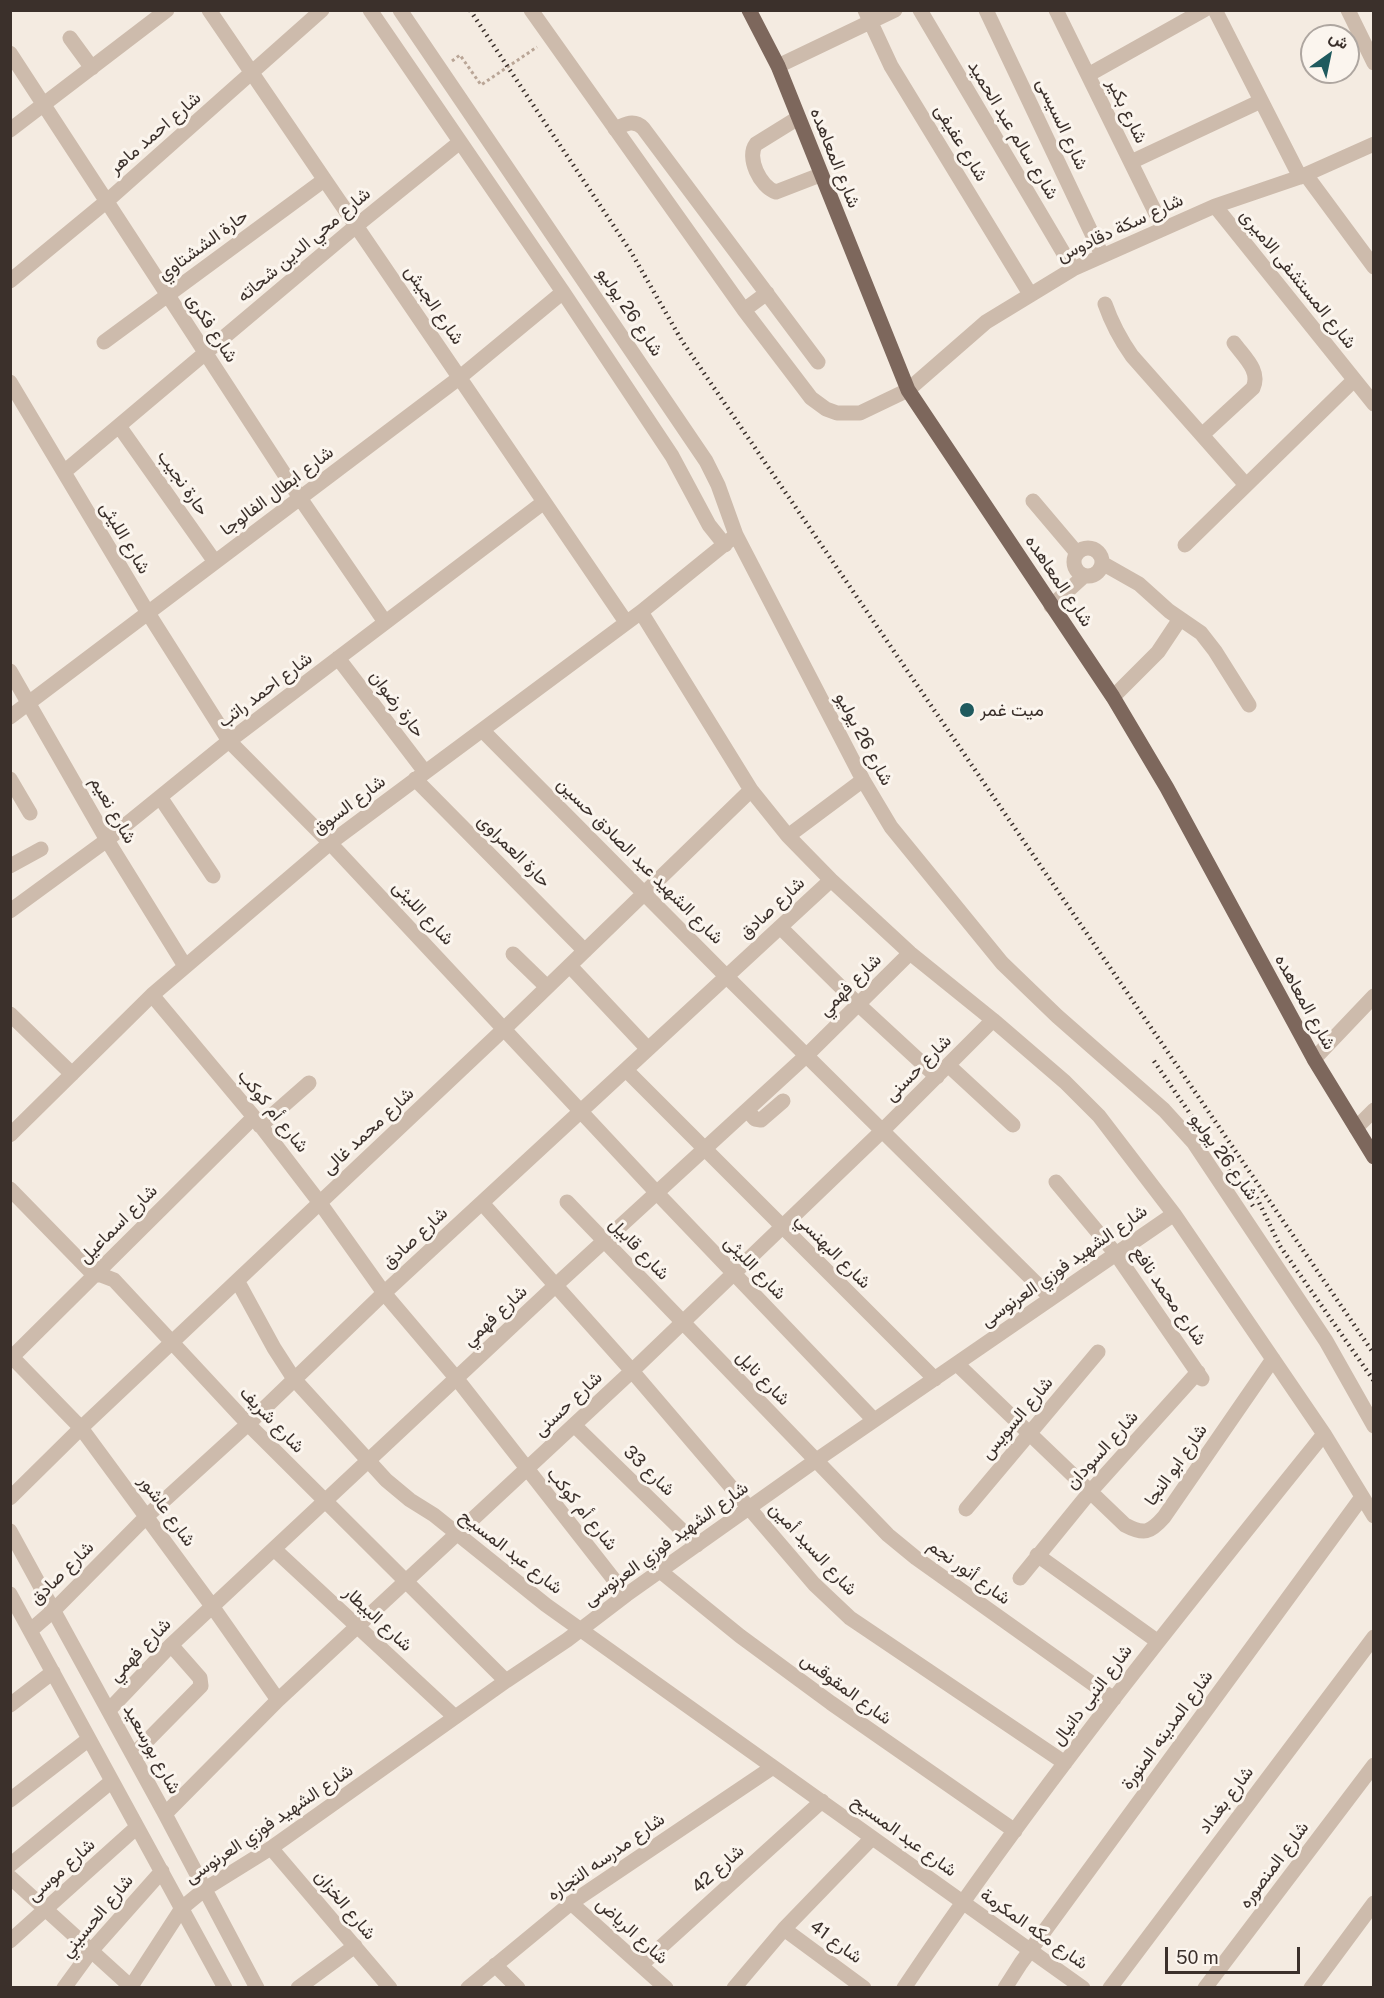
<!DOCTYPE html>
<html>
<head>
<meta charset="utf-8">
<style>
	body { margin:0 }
	#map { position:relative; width:1384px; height:1998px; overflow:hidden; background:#f4ebe1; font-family:"Public Sans",Vazirmatn,sans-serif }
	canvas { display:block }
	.frame { position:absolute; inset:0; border:12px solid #3b302b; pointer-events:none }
	.north { position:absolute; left:1300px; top:24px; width:60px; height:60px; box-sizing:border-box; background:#fbf5ee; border:2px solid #aea6a0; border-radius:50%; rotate:33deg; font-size:16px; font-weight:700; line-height:24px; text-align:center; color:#3b302b }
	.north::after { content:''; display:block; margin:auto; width:21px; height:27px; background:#1f5a5e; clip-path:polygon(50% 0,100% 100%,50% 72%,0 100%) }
	.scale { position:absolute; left:1165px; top:1947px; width:135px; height:27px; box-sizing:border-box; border:3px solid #3b302b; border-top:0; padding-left:8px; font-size:18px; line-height:21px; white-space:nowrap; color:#3b302b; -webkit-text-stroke:4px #fbf5ee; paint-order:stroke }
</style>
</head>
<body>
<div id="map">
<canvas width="1384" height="1998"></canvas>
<div class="frame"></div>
<div class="north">ش</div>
<div class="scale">50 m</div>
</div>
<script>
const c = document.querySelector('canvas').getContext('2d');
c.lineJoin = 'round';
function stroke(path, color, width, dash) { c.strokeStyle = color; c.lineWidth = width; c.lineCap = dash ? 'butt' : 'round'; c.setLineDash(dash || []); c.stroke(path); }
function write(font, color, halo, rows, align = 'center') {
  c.font = font + ' "Public Sans",Vazirmatn,sans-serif'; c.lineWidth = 6; c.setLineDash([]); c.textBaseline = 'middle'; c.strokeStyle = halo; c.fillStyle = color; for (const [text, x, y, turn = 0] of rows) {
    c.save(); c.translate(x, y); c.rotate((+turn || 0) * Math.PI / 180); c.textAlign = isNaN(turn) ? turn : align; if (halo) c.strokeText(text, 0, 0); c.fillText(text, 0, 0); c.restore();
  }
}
stroke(new Path2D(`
	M 452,61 L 460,55 L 481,85 L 537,47`), '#b9a596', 3, [3, 3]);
stroke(new Path2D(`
	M 209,10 L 626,622
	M 370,10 L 563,292 L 672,456 L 709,525 L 725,545
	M 400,10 L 706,461 L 718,485 L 736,535 L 863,780 L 891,827 L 1002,963 L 1057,1016 L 1164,1110 L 1194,1143 L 1326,1341 L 1374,1426
	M 531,10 L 744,310 L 811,398 L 826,409 L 837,413 L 860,413 L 908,390 L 986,322 L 1073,269 L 1215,206 L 1300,177 L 1374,144
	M 865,10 L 891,66 L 1030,294
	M 920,10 L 1073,269
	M 986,10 L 1102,255
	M 1056,10 L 1163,228
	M 1215,10 L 1300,177
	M 1348,10 L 1374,63
	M 70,38 L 92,68
	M 10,53 L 300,498 L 385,622
	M 778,66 L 895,10
	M 1088,75 L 1204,10
	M 798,118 L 756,144 C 746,157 760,187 776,192 L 820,175
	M 615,129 C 625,124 634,119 643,128 L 818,362
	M 10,130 L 167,10
	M 1131,162 L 1261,101
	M 1306,175 L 1374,267
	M 1215,206 L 1374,404
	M 10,281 L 107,201 L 322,10
	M 1105,304 C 1112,324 1120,339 1132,356 L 1246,485
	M 744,310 L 767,293
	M 104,342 L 324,180
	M 10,382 L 148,613 L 229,741 L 330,843 L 657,1193 L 874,1420
	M 119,426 L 215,562
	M 1202,435 L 1253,388 C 1261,371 1244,357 1234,343
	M 64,472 L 356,226 L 460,142
	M 1033,501 L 1077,553
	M 1185,545 L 1354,380
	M1074 562a14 14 0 1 1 28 0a14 14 0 1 1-28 0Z
	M 1102,563 L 1139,584 L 1169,611 L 1201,633 L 1215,651 L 1249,705
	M 1051,606 L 1084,576
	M 641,612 L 751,790 L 788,836 L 831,880 L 910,953 L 993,1020 L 1065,1082 L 1099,1116 L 1174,1214 L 1324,1434 L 1374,1516
	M 338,658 L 425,772
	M 10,671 L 107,840 L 185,966
	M 1113,697 L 1158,652 L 1180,619
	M 10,717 L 459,378 L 563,292
	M 482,730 L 726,976 L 1051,1298
	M 10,779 L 30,813
	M 415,779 L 585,951
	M 160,797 L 213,876
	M 788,836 L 863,780
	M 10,866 L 41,849
	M 10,911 L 107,840 L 229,741 L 544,502
	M 780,927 L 859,1005 L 937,1077
	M 513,954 L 547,987
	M 570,966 L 648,1049
	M 152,995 L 254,1117 L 320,1203 L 384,1293 L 457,1379 L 626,1595
	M 10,1014 L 72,1074
	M 1314,1059 L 1374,996
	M 948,1065 L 1013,1125
	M 626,1070 L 935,1379
	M 747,1110 L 755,1119 L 761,1120 L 783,1101
	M 260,1126 L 309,1083
	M 1356,1128 L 1374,1110
	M 10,1135 L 152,995 L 330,843 L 641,612 L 736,535
	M 1056,1182 L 1116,1254 L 1202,1379
	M 10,1189 L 94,1275 L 101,1275 L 114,1280 L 248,1424 L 506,1681
	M 567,1202 L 888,1535 L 916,1558 L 1114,1699
	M 482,1203 L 632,1371 L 814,1584 L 850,1618 L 1065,1763
	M 238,1282 L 274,1348 L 294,1379 L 386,1480 L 410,1500 L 434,1515 L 546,1605 L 1083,1988
	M 10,1355 L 81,1428 L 212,1606 L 278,1700
	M 10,1359 L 254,1117
	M 957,1364 L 1125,1525 C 1144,1535 1150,1533 1164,1517 L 1273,1359
	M 574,1425 L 697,1545
	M 10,1498 L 81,1428 L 504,1029 L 751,790
	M 966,1509 L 1098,1352
	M 10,1531 L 165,1814 L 257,1988
	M 274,1549 L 455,1717
	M 1037,1555 L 1157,1641
	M 660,1571 L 740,1636 L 831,1703 L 1015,1831
	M 1020,1578 L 1090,1492 L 1198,1372
	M 10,1594 L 225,1988
	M 31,1630 L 54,1610 L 147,1516 L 248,1424 L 384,1293 L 831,880
	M 10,1705 L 53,1672
	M 109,1710 L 171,1645 L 556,1285 L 807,1055 L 910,953
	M 133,1755 L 201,1686 L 200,1678 L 171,1645
	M 10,1800 L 89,1739
	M 165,1814 L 278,1700 L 632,1371 L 883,1130 L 993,1020
	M 271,1848 L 390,1988
	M 10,1865 L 112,1781
	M 10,1877 L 130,1986
	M 571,1903 L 666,1988
	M 784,1929 L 864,1988
	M 10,1941 L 137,1827
	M 495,1965 L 518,1988
	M 641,1965 L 822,1801
	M 64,1988 L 91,1951 L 162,1871
	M 130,1988 L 182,1908 L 205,1889 L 271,1848 L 506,1681 L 567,1640 L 626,1595 L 815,1461 L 1174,1214
	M 298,1988 L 355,1946
	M 468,1988 L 571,1903 L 773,1767
	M 734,1988 L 784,1929 L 872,1838
	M 904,1988 C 1033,1795 1179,1614 1324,1434
	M 1005,1988 L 1021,1963 L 1362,1497
	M 1110,1988 L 1374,1637
	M 1205,1988 L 1374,1765
	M 1311,1988 L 1374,1903`), '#cdbbac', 15);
stroke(new Path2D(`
	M 749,10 L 778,66 L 908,390 L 1113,697 L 1167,788 L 1314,1059 L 1374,1157`), '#7d675c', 15);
stroke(new Path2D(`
	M 470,10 L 631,252 L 682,341 L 1374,1354
	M 1154,1061 L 1255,1209
	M 1254,1192 L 1280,1246 L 1374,1381`), '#3b302b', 4.5, [1.5, 4.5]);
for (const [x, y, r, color] of [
	[967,710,8,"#1f5a5e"]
]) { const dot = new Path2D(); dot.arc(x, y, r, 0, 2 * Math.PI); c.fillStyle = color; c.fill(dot); stroke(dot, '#fbf5ee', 2); }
write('18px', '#3b302b', '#fbf5ee', [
	["شارع بكير",1127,111,64],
	["شارع السيسى",1062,124,65],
	["شارع سالم عبد الحميد",1013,130,59],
	["شارع احمد ماهر",155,133,-41],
	["شارع عفيفى",961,143,59],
	["شارع المعاهده",835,158,68],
	["شارع سكة دقادوس",1120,228,-25],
	["حارة الششتاوي",203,245,-36],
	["شارع محي الدين شحاته",304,245,-40],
	["شارع المستشفى الاميرى",1298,279,51],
	["شارع الجيش",434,305,56],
	["شارع 26 يوليو",630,312,56],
	["شارع فكرى",212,328,57],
	["حارة نجيب",183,483,55],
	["شارع ابطال الفالوجا",277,491,-37],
	["شارع الليثى",125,538,59],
	["شارع المعاهده",1059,581,56],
	["شارع احمد راتب",265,690,-37],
	["حارة رضوان",397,704,53],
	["شارع 26 يوليو",864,739,62],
	["شارع السوق",349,805,-37],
	["شارع نعيم",113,810,60],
	["حارة العمراوى",514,851,45],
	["شارع الشهيد عبد الصادق حسين",640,861,45],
	["شارع صادق",772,908,-43],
	["شارع الليثى",423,913,47],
	["شارع فهمي",850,985,-45],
	["شارع المعاهده",1305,1002,61],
	["شارع حسنى",918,1068,-45],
	["شارع أم كوكب",273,1111,51],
	["شارع محمد غالى",368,1131,-43],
	["شارع 26 يوليو",1224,1157,54],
	["شارع اسماعيل",118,1224,-45],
	["شارع صادق",415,1238,-43],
	["شارع قابيل",639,1249,46],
	["شارع البهنسي",833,1251,45],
	["شارع الشهيد فوزي العرنوسى",1064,1266,-35],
	["شارع الليثى",755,1268,46],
	["شارع محمد نافع",1169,1296,55],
	["شارع فهمي",495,1316,-43],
	["شارع نايل",763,1378,46],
	["شارع حسنى",568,1404,-43],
	["شارع السويس",1017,1418,-50],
	["شارع شريف",272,1420,46],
	["شارع السودان",1102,1450,-48],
	["شارع ابو النجا",1176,1465,-55],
	["شارع 33",649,1471,44],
	["شارع أم كوكب",582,1509,51],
	["شارع عاشور",167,1511,54],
	["شارع الشهيد فوزي العرنوسى",666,1544,-36],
	["شارع السيد أمين",813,1549,47],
	["شارع عبد المسيح",511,1552,38],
	["شارع أنور نجم",969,1572,36],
	["شارع صادق",62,1573,-45],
	["شارع البيطار",378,1619,43],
	["شارع فهمي",140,1650,-46],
	["شارع المقوقس",846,1689,36],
	["شارع النبى دانيال",1092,1695,-53],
	["شارع المدينه المنورة",1167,1730,-54],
	["شارع بورسعيد",152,1749,61],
	["شارع بغداد",1226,1800,-53],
	["شارع الشهيد فوزي العرنوسى",269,1824,-34],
	["شارع عبد المسيح",904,1836,36],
	["شارع مدرسه التجاره",606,1857,-35],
	["شارع المنصوره",1274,1865,-53],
	["شارع 42",718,1869,-42],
	["شارع موسى",61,1870,-42],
	["شارع الخزان",345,1905,50],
	["شارع الحسيني",97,1916,-50],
	["شارع مكه المكرمة",1034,1929,35],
	["شارع الرياض",632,1931,42],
	["شارع 41",836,1942,36]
]);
write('18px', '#3b302b', '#fbf5ee', [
	["ميت غمر",980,710]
], 'left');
</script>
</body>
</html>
